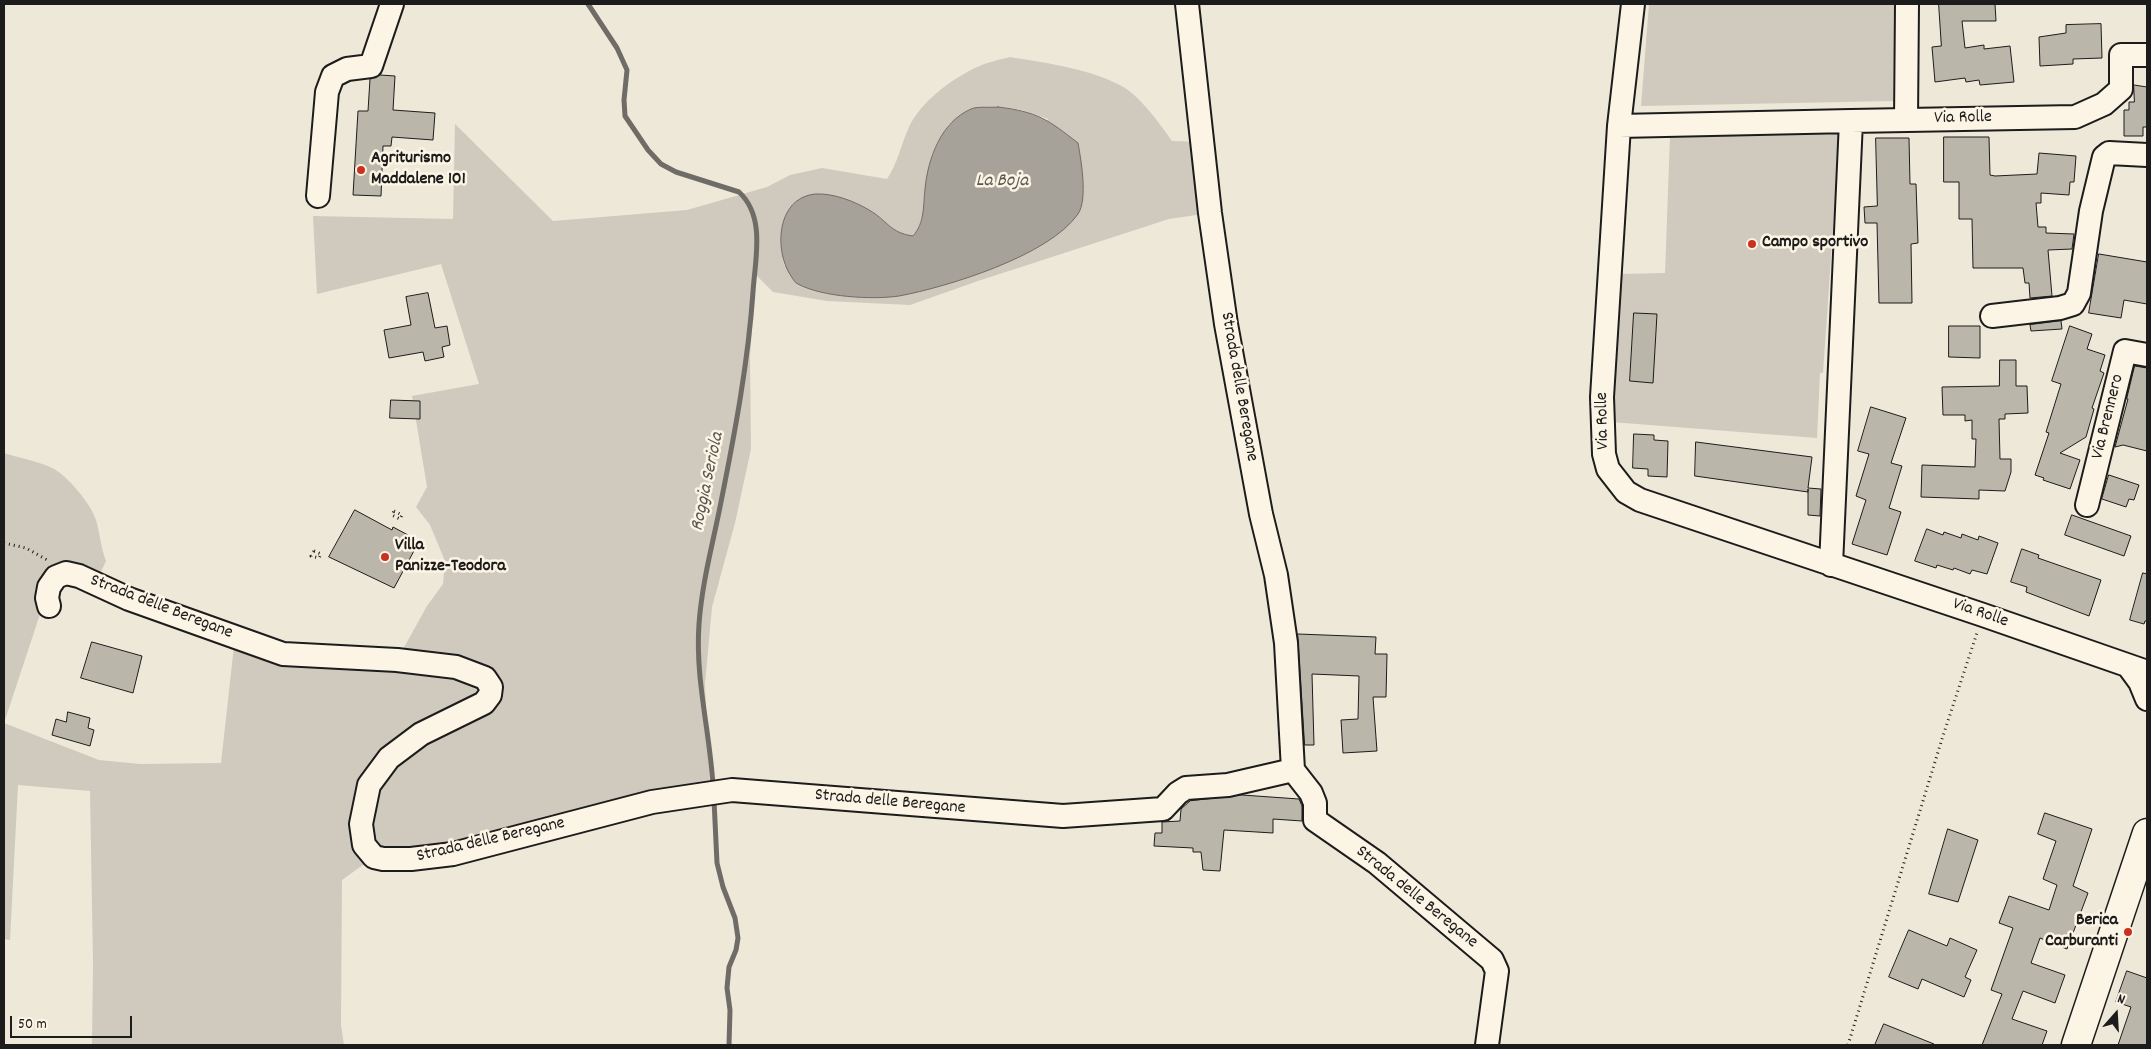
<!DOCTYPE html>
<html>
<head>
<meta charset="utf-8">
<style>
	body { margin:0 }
	#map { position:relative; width:2151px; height:1049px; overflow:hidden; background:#eee8d9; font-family:Dekko,sans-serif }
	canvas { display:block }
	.frame { position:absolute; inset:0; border:5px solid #1c1c1c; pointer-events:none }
	.north { position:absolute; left:2091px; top:989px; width:50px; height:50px; -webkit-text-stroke:4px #fcf5e5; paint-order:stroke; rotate:19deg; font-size:14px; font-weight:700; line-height:20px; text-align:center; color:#1c1c1c }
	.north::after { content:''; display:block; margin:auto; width:18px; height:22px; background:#1c1c1c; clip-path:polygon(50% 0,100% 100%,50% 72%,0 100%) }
	.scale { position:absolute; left:10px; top:1016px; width:122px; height:22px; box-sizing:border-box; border:2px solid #1c1c1c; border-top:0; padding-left:6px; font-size:15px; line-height:18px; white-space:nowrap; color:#1c1c1c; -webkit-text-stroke:4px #fcf5e5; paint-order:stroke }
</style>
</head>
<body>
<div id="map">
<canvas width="2151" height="1049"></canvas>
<div class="frame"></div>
<div class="north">N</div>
<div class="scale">50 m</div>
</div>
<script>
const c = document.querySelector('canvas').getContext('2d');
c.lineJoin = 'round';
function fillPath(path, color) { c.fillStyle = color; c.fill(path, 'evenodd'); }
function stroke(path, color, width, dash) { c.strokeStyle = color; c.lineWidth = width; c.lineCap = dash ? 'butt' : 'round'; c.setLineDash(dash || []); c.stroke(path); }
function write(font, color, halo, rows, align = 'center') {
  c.font = font + ' Dekko,sans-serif'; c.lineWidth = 5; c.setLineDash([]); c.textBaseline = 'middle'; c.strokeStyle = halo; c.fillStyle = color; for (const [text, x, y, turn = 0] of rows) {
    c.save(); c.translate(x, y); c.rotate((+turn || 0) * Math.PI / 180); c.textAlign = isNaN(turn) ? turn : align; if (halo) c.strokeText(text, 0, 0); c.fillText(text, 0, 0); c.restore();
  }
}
fillPath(new Path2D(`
	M 1649,4 L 1895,4 L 1893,101 L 1641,106 Z
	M 1010,57 C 1047,63 1093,69 1125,88 C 1141,98 1161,125 1172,141 L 1202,142 L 1210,213 L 1169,219 L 978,281 L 910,305 L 827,301 L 773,292 L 756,275 L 750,357 L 751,449 L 735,523 L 712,607 L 705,684 L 710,793 L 453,854 L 374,857 L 342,880 L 341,1025 L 344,1045 L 92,1045 L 93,963 L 90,791 L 18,785 L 10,940 L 4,939 L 4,453 C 19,458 38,461 52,468 C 67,475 91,504 96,520 C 100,534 101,548 106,561 L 96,583 L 79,576 L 49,587 L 4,723 L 99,760 L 140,764 L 221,763 L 235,637 L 397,660 L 427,606 L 443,584 L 445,561 L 430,525 L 416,507 L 427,487 L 412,396 L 479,384 L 441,264 L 317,294 L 313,216 L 453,219 L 455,124 L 553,221 L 687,210 L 767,187 L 790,175 L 822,168 L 887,179 C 898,163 901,144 909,127 C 921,102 949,81 973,69 C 984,63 998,60 1010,57 ZM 998,107 L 1022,110 L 1048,119 L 954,281 L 897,296 L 784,265 C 783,255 780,244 781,234 C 787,182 832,191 867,209 C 886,218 890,233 913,236 C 929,217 925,183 931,158 C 934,146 943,134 949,124 Z
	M 1679,125 L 1840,127 L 1823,373 L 1820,373 L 1817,438 L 1611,422 L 1622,274 L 1665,273 L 1670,136 L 1678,136 Z`), '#cfcabd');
const water = new Path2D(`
	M 998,107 C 1038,112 1047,119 1078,143 C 1081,160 1088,199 1078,214 C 1049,256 947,287 899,296 C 872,300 822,297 798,284 C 795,283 793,279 791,276 C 774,251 776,198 815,194 C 833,193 854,201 869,210 C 887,220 890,233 913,236 C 925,222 923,207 925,189 C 928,158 941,122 971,109 C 978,106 990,108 998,107 Z`);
fillPath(water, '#a7a299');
stroke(water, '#6f6c67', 1);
stroke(new Path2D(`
	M 588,4 L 617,48 L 627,70 L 624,100 L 625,116 L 648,150 L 661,164 L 676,172 L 739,192 C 766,217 755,259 753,292 C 748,363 735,432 721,502 C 713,543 702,582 699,624 C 695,679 710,732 713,786
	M 714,800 L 717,863 L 723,887 L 735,918 L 738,938 L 736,950 L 729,967 L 727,988 L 730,1010 L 729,1045`), '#6f6c67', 5);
const building = new Path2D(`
	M 1939,4 L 1995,4 L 1996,21 L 1962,21 L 1965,48 L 1984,45 L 1984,49 L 2010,46 L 2014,82 L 1980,85 L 1979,80 L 1966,82 L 1965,78 L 1935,82 L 1932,47 L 1941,46 Z
	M 2101,24 L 2102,58 L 2073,59 L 2073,64 L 2040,66 L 2039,37 L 2066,33 L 2066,25 Z
	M 380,75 L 395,76 L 393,110 L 435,113 L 433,140 L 392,137 L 391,146 L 383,146 L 381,196 L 353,195 L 358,111 L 368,111 L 370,79 Z
	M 2134,85 L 2147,87 L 2147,127 L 2143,127 L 2143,136 L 2124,136 L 2124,110 L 2129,110 L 2129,102 L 2134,102 Z
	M 1944,137 L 1989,137 L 1990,175 L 1995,176 L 2037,174 L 2039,153 L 2076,156 L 2074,182 L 2070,182 L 2069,195 L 2041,193 L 2041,203 L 2036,203 L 2038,227 L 2046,227 L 2046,233 L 2074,234 L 2072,249 L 2048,250 L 2052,296 L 2030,298 L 2029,283 L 2025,283 L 2023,268 L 1973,268 L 1972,219 L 1959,219 L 1959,182 L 1944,182 Z
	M 1876,138 L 1909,138 L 1910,184 L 1916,184 L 1918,243 L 1911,244 L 1912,303 L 1879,303 L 1877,223 L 1865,223 L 1864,207 L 1877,206 Z
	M 2099,254 L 2147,262 L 2147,304 L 2124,300 L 2121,318 L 2089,313 Z
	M 428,293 L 435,328 L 447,326 L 450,345 L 442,347 L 444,357 L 425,361 L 423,352 L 389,358 L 384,330 L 411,325 L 406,297 Z
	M 1634,313 L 1657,314 L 1653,383 L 1630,381 Z
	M 2061,321 L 2062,329 L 2031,331 L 2030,325 Z
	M 1949,326 L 1980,326 L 1980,358 L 1949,357 Z
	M 2070,326 L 2092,334 L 2087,349 L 2105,355 L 2100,371 L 2104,373 L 2092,408 L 2094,409 L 2086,437 L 2060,453 L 2080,460 L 2070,489 L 2043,480 L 2044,478 L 2035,475 L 2049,433 L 2046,432 L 2061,384 L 2052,381 Z
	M 2000,360 L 2016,360 L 2016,386 L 2027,386 L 2028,413 L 2005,414 L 2005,419 L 1999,419 L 2000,459 L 2011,459 L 2011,472 L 2005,491 L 1979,490 L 1979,499 L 1921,497 L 1922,465 L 1975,467 L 1976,439 L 1972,439 L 1972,420 L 1965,421 L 1965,415 L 1943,415 L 1942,387 L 1999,386 Z
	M 2135,366 L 2147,368 L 2147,451 L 2123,445 L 2115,447 L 2128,399 L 2127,399 Z
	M 391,400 L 420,401 L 420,419 L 390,418 Z
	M 1871,407 L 1906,418 L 1891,463 L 1902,466 L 1889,508 L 1901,512 L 1887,555 L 1852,544 L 1866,500 L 1856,496 L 1869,454 L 1858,451 Z
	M 1634,434 L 1654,435 L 1654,440 L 1668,441 L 1667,477 L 1648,476 L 1648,469 L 1633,468 Z
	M 1696,442 L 1812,457 L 1808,488 L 1821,489 L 1820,516 L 1808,515 L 1808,489 L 1808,492 L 1695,476 Z
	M 2109,475 L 2139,485 L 2134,500 L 2129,499 L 2126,507 L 2102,499 Z
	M 355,510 L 392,530 L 393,527 L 408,535 L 405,540 L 416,547 L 394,588 L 329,557 Z
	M 2072,515 L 2131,536 L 2124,556 L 2065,535 Z
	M 1927,529 L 1943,535 L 1944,532 L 1961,538 L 1962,534 L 1978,540 L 1979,536 L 1998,543 L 1987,574 L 1972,570 L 1970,574 L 1954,568 L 1953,570 L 1937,565 L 1936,568 L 1915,561 Z
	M 2022,549 L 2039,555 L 2038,558 L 2101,580 L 2089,616 L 2026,592 L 2027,587 L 2011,582 Z
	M 2143,573 L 2147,574 L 2147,621 L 2145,621 L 2144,624 L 2130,620 Z
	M 1298,634 L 1376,637 L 1375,654 L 1387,654 L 1386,697 L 1373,697 L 1377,751 L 1343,753 L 1341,720 L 1358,719 L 1359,676 L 1312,674 L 1314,745 L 1305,745 Z
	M 92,642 L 142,656 L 133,693 L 81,678 Z
	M 68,712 L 90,718 L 88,728 L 94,730 L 90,746 L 52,735 L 56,719 L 66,722 Z
	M 1242,795 L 1299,799 L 1302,806 L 1302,821 L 1273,819 L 1273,833 L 1224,830 L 1220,871 L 1203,870 L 1201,852 L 1193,852 L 1193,848 L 1154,846 L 1155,833 L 1162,833 L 1162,822 L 1180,821 L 1181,809 L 1190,801 Z
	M 2045,813 L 2092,829 L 2073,886 L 2088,893 L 2067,949 L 2040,938 L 2031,963 L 2065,975 L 2055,1003 L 2023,991 L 2012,1019 L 2047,1031 L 2042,1045 L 1982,1045 L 2002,994 L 1991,990 L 2013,928 L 1999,923 L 2009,896 L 2049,910 L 2057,885 L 2043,879 L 2056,841 L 2038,834 Z
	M 1948,829 L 1978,840 L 1958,902 L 1929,894 Z
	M 1909,930 L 1947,946 L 1950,938 L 1977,950 L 1965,977 L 1971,980 L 1964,997 L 1922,979 L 1918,989 L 1889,977 Z
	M 2127,971 L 2147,978 L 2147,1045 L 2118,1045 L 2131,1007 L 2116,1002 Z
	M 1884,1024 L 1934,1044 L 1934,1045 L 1875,1045 Z`);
fillPath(building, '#bab6aa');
stroke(building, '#1c1c1c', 1);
const minor = new Path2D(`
	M 1187,4 L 1210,213 L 1226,324 L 1261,514 L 1276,575 L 1286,643 L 1293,770 L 1311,793 L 1315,803 L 1315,820 L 1377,863 L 1492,960 L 1497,971 L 1487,1045
	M 1633,4 L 1619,126 L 1602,397 L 1604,454 L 1608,469 L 1626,492 L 1640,500 L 1983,615 L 2147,672
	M 1906,120 L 1907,4
	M 1851,121 L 2075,117 L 2104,104 L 2121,89 L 2121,55 L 2147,55
	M 1619,126 L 1851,121 L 1831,565
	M 318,196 L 327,92 L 333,76 L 347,69 L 371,66 L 392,4
	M 1992,316 L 2060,308 L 2073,304 L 2079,293 L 2091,211 L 2104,157 L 2109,153 L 2147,155
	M 2087,505 L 2125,351 L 2147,355
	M 49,606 L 47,598 L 49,587 L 56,577 L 66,573 L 79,576 L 129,599 L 283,654 L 397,660 L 456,667 L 485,678 L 491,687 L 490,695 L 484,703 L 421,734 L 389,758 L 369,785 L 361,824 L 364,845 L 374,857 L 383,859 L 411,859 L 453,854 L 652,802 L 732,790 L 1063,816 L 1163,809 L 1178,793 L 1186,788 L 1228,785 L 1293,770
	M 2129,667 L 2140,682 L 2147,699`);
const major = new Path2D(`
	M 2076,1045 L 2147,833`);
stroke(minor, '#1c1c1c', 26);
stroke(major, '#1c1c1c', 31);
stroke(new Path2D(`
	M 394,511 L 402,515 L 400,519 L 392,515 Z
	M 4,543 L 26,548 L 49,561
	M 314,551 L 321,554 L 319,558 L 311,556 Z
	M 1848,1045 L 1942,739 L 1977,633`), '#1c1c1c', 3, [1, 4]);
stroke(minor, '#fcf5e5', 22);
stroke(major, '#fcf5e5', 28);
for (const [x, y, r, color] of [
	[361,170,5,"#c8321e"],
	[1752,244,5,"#c8321e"],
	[385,557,5,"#c8321e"],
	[2128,932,5,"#c8321e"]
]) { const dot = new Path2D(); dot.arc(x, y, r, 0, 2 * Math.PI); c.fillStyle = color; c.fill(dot); stroke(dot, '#fcf5e5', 2); }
write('18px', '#1c1c1c', '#fcf5e5', [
	["Via Rolle",1963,119,-1],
	["Strada delle Beregane",1238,387,80],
	["Via Brennero",2109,417,-76],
	["Via Rolle",1604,421,-91],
	["Strada delle Beregane",161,608,21],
	["Via Rolle",1980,614,19],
	["Strada delle Beregane",890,803,5],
	["Strada delle Beregane",491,841,-13],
	["Strada delle Beregane",1416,898,39]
]);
write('bold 18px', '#1c1c1c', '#fcf5e5', [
	["Agriturismo",371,160],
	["Maddalene 101",371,181],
	["Campo sportivo",1762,244],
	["Villa",395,547],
	["Panizze-Teodora",395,568],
	["Berica",2118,922,"right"],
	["Carburanti",2118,943,"right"]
], 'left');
write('italic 19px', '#5b5854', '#fcf5e5', [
	["La Boja",1002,182],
	["Roggia Seriola",709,482,-78]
]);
</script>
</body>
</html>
